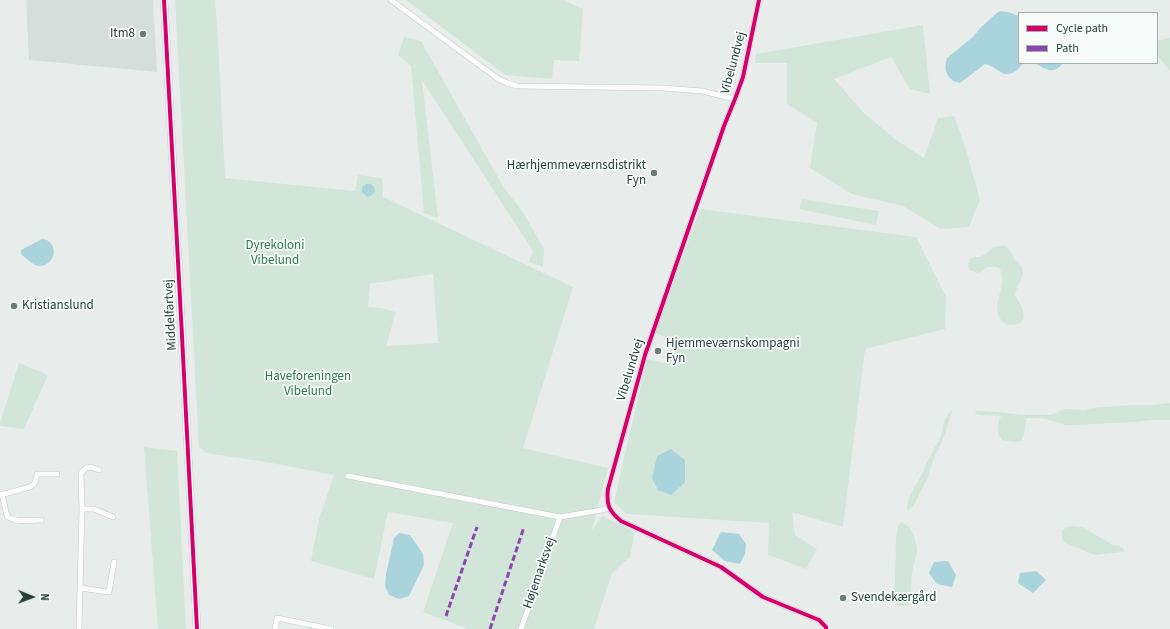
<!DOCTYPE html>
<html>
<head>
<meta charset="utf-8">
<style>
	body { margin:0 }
	#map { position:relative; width:1170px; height:629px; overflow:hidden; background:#e8edeb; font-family:"Source Sans 3",sans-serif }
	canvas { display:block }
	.legend { position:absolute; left:1018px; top:12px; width:140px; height:52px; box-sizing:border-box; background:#f7fbf9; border:1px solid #a3b1ad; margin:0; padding:5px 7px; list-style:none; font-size:12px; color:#24423a }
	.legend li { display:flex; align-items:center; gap:8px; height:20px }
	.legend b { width:20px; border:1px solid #a3b1ad }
	.north { position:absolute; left:12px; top:577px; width:40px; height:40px; -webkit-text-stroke:3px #f7fbf9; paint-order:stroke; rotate:91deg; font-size:11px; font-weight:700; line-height:16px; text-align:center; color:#24423a }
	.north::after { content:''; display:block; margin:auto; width:14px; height:18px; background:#24423a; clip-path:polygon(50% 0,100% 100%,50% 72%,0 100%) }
</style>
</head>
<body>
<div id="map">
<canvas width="1170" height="629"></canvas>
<ul class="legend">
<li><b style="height:5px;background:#d6006c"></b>Cycle path</li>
<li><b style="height:5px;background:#8e44ad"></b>Path</li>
</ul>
<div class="north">N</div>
</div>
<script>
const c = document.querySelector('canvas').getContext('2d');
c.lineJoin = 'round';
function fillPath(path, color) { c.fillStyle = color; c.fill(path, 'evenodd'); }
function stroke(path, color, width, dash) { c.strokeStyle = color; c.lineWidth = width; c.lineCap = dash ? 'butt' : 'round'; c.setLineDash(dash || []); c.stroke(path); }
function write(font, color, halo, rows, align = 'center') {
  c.font = font + ' "Source Sans 3",sans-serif'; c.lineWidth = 3.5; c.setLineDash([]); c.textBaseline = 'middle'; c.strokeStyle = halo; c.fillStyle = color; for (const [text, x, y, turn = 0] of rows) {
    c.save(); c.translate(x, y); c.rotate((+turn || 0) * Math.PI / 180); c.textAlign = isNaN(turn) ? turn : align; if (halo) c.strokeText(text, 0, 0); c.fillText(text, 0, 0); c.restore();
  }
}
fillPath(new Path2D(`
	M 26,0 L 153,0 L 157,72 L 29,60 Z`), '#d6dedb');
fillPath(new Path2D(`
	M 175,0 L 215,0 L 218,40 L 225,178 L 355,191 L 358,175 L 382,178 L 383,197 L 573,287 L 523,448 L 608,468 L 592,531 L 602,516 L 635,532 L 630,557 L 612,573 L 594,629 L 469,629 L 423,612 L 453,523 L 388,512 L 374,579 L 311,561 L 319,519 L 334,475 L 266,462 L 206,453 L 199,447 ZM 433,274 L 438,343 L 386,346 L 396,312 L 382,308 L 368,307 L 370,284 Z
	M 406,0 L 563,0 L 583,9 L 579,61 L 554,60 L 552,79 L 505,75 Z
	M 923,25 L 930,94 L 910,89 L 891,57 L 834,79 L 865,114 L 896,140 L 924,158 L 938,118 L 954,116 L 965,146 L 980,200 L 969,227 L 941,229 L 903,206 L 852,194 L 810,168 L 817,123 L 787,104 L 787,63 L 755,63 L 756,54 Z
	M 404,37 L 421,41 L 504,188 L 523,212 L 544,249 L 543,267 L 529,262 L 533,251 L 422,80 L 438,218 L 424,213 L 411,66 L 398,55 Z
	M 1169,38 L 1170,38 L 1170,71 L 1157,55 L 1157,41 Z
	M 802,199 L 879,211 L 876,225 L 799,209 Z
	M 700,209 L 916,237 L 946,297 L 945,329 L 865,349 L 843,527 L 792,512 L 795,535 L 817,549 L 806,569 L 768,555 L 769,523 L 627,514 L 614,502 L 647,359 L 664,363 L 674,341 L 655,333 Z
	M 1005,245 L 1013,254 L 1014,259 C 1031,271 1019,280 1015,294 C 1018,302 1030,316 1020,323 C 1017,325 1011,324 1007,325 C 984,310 1011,286 999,268 C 984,264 989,269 978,273 L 969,270 L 968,264 L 969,260 L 974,257 L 980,257 L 985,254 L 994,247 Z
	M 19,363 L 48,375 L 24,429 L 0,426 L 0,423 Z
	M 1170,403 L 1170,420 L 1151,420 L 1134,422 L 1073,425 L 1065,425 L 1042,418 L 1026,418 L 1024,435 L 1021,441 L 1015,442 L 1002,440 C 996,433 997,424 1001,416 L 981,415 L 975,414 L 976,411 L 1000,412 L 1022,415 L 1052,415 L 1062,410 L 1067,409 L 1084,410 L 1093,408 L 1131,405 L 1152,405 Z
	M 952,411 L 947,429 L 939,449 L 935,455 L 928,477 L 914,505 L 908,511 L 907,507 L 909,497 L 924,470 L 926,464 L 941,436 L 945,419 L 949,413 Z
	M 144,447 L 177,451 L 186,629 L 158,629 Z
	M 901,522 C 911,523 917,542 917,551 C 916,558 913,566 912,573 C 911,584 912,594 909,605 C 907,605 902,606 900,606 C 891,605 894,588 895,583 L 896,536 L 899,524 Z
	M 1071,526 L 1082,527 L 1113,545 L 1119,546 L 1124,549 L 1124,552 L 1095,555 L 1065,543 C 1061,539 1062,536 1062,530 L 1066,528 Z`), '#d1e6d8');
fillPath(new Path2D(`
	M 1001,11 L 1008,12 L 1019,16 L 1019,63 L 1023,63 C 1018,70 1013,75 1004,74 L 991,66 L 985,64 L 960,83 C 947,81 943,69 947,58 L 974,36 L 980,28 L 998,12 Z
	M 1035,63 L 1067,63 L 1065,64 L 1063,63 C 1061,65 1060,67 1058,68 C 1051,74 1042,67 1035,63 Z
	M 366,184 L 371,184 L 374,187 L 375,192 L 372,195 L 367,197 L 362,192 L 362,187 Z
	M 42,239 L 47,240 C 49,242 51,243 52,245 C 57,254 51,265 40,266 C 33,266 26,258 21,254 L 21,250 Z
	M 671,449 L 685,460 L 685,482 L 671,495 L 658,490 L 652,478 L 657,456 Z
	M 721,532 L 739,534 L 746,544 L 745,554 L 740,564 L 725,561 L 712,550 Z
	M 399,533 L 410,535 L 423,554 L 424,565 L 409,596 L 399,599 L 389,595 L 385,586 L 386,574 L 394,538 Z
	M 948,561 L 956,575 L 952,587 L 937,584 L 929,573 L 934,562 Z
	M 1036,571 L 1046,580 L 1033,593 L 1018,583 L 1020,573 Z`), '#a9d4db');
const street = new Path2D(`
	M 391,0 L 497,78 L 507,83 L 517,86 L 663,88 L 702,91 L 735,99
	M 759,0 L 743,77 L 735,99 L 724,126 L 645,355 L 608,489 C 606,505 609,511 621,521 L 721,567 L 763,597 L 819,620 L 826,627 L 826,629
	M 348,476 L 560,517 L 602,510 L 609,508
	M 2,494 L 7,516 C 15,523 31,520 41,520
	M 0,495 L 30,487 C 36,484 36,480 37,474 L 57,474
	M 82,509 L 94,509 L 113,517
	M 80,588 L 109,592 L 114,562
	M 79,629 L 82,509 L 81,473 L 86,468 L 91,467 L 99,470
	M 275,629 L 277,618 L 331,629
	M 521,629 L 560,517`);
const secondary = new Path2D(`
	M 164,0 L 182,336 L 197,629`);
stroke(street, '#c5cac8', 6);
stroke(secondary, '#c3cbc8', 8);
stroke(street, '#fcfcfc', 5);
stroke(secondary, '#fcfcfc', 7);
stroke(new Path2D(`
	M 446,616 L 477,527
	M 490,629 L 524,527`), '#8e44ad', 3, [6, 3]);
stroke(new Path2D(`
	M 164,0 L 182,336 L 197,629
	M 759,0 L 743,77 L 735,99 L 724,126 L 645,355 L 608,489 C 606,505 609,511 621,521 L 721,567 L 763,597 L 819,620 L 826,627 L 826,629`), '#d6006c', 4);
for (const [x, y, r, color] of [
	[143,34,4,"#697e78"],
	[654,173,4,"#697e78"],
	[14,306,4,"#697e78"],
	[658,351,4,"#697e78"],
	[843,598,4,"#697e78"]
]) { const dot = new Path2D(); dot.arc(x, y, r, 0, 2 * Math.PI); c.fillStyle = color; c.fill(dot); stroke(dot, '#f7fbf9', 1.5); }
write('13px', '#24423a', '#f7fbf9', [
	["Itm8",135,34,"right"],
	["Hærhjemmeværnsdistrikt",646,166,"right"],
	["Fyn",646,181,"right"],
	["Kristianslund",22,306],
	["Hjemmeværnskompagni",666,344],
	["Fyn",666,359],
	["Svendekærgård",851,598]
], 'left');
write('13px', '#24423a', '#f7fbf9', [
	["Vibelundvej",734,63,-75],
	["Middelfartvej",171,315,-93],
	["Vibelundvej",631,370,-73],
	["Højemarksvej",540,573,-71]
]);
write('13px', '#2d7a4b', '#f7fbf9', [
	["Dyrekoloni",275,246],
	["Vibelund",275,261],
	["Haveforeningen",308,377],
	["Vibelund",308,392]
]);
</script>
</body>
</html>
